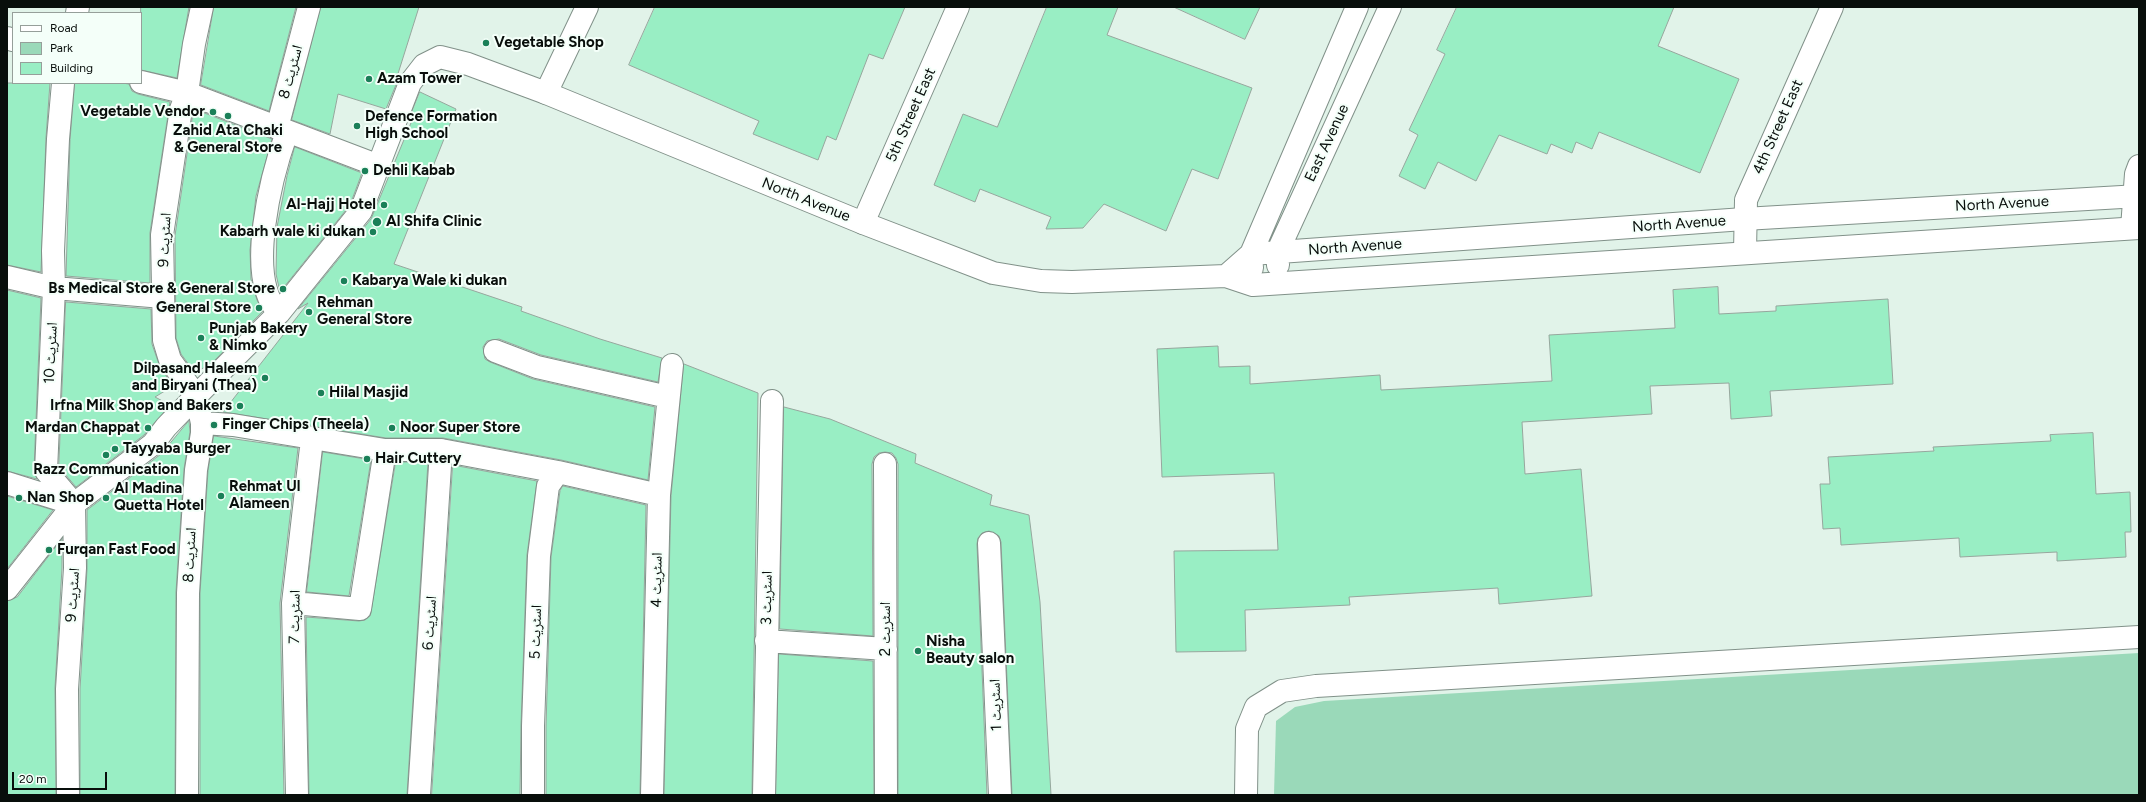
<!DOCTYPE html>
<html>
<head>
<meta charset="utf-8">
<style>
	body { margin:0 }
	#map { position:relative; width:2146px; height:802px; overflow:hidden; background:#e1f3e9; font-family:Figtree,sans-serif }
	canvas { display:block }
	.frame { position:absolute; inset:0; border:8px solid #080e0b; pointer-events:none }
	.legend { position:absolute; left:12px; top:12px; width:130px; height:72px; box-sizing:border-box; background:#f4fff9; border:1px solid #969f9a; margin:0; padding:5px 7px; list-style:none; font-size:12px; color:#080e0b }
	.legend li { display:flex; align-items:center; gap:8px; height:20px }
	.legend b { width:20px; border:1px solid #969f9a }
	.scale { position:absolute; left:12px; top:772px; width:95px; height:18px; box-sizing:border-box; border:2px solid #080e0b; border-top:0; padding-left:5px; font-size:12px; line-height:14px; white-space:nowrap; color:#080e0b; -webkit-text-stroke:3px #f4fff9; paint-order:stroke }
</style>
</head>
<body>
<div id="map">
<canvas width="2146" height="802"></canvas>
<div class="frame"></div>
<ul class="legend">
<li><b style="height:5px;background:#fff"></b>Road</li>
<li><b style="height:11px;background:#9ad9b9"></b>Park</li>
<li><b style="height:11px;background:#99eec4"></b>Building</li>
</ul>
<div class="scale">20 m</div>
</div>
<script>
const c = document.querySelector('canvas').getContext('2d');
c.lineJoin = 'round';
function fillPath(path, color) { c.fillStyle = color; c.fill(path, 'evenodd'); }
function stroke(path, color, width, dash) { c.strokeStyle = color; c.lineWidth = width; c.lineCap = dash ? 'butt' : 'round'; c.setLineDash(dash || []); c.stroke(path); }
function write(font, color, halo, rows, align = 'center') {
  c.font = font + ' Figtree,"Noto Naskh Arabic",sans-serif'; c.lineWidth = 4; c.setLineDash([]); c.textBaseline = 'middle'; c.strokeStyle = halo; c.fillStyle = color; for (const [text, x, y, turn = 0] of rows) {
    c.save(); c.translate(x, y); c.rotate((+turn || 0) * Math.PI / 180); c.textAlign = isNaN(turn) ? turn : align; if (halo) c.strokeText(text, 0, 0); c.fillText(text, 0, 0); c.restore();
  }
}
fillPath(new Path2D(`
	M 2139,653 L 2139,795 L 1274,795 L 1276,721 L 1295,707 L 1324,701 Z`), '#9ad9b9');
const building = new Path2D(`
	M 141,7 L 189,7 L 177,78 L 141,70 Z
	M 214,7 L 296,7 L 269,111 L 201,85 Z
	M 321,7 L 419,7 L 396,80 L 398,80 L 386,109 L 338,94 L 330,134 L 292,120 Z
	M 655,7 L 905,7 L 883,59 L 869,54 L 836,140 L 827,136 L 818,160 L 753,134 L 759,121 L 629,65 Z
	M 1047,7 L 1118,7 L 1107,35 L 1252,88 L 1218,179 L 1192,169 L 1166,231 L 1104,204 L 1083,228 L 1046,229 L 1051,217 L 980,189 L 975,202 L 934,185 L 963,114 L 997,127 Z
	M 1174,7 L 1260,7 L 1245,39 Z
	M 1457,7 L 1674,7 L 1658,46 L 1739,79 L 1700,173 L 1599,132 L 1592,149 L 1576,142 L 1572,153 L 1551,144 L 1547,154 L 1499,135 L 1476,181 L 1438,162 L 1425,189 L 1399,176 L 1418,135 L 1409,130 L 1445,54 L 1437,50 Z
	M 7,83 L 50,83 L 46,138 L 41,272 L 7,265 Z
	M 75,83 L 122,83 L 129,84 L 132,91 L 138,94 L 170,102 L 150,233 L 150,283 L 66,276 L 70,140 Z
	M 420,92 L 456,109 L 394,264 L 522,307 L 521,311 L 600,339 L 662,358 L 658,382 L 541,355 L 499,339 L 487,341 L 483,347 L 485,359 L 490,362 L 533,379 L 655,407 L 648,480 L 561,460 L 443,438 L 386,438 L 223,412 L 308,303 L 298,309 L 371,219 L 413,118 L 410,117 Z
	M 194,109 L 272,139 L 256,196 L 250,250 L 251,279 L 257,300 L 263,311 L 213,362 L 195,373 L 181,354 L 176,338 L 175,236 Z
	M 295,147 L 362,173 L 350,205 L 280,292 L 276,274 L 277,227 L 287,176 Z
	M 1718,287 L 1719,314 L 1776,311 L 1776,306 L 1888,299 L 1893,384 L 1770,391 L 1772,416 L 1731,419 L 1729,383 L 1650,386 L 1652,414 L 1522,422 L 1525,474 L 1581,469 L 1592,596 L 1499,604 L 1498,588 L 1349,597 L 1350,605 L 1245,610 L 1246,651 L 1176,652 L 1174,551 L 1278,550 L 1274,473 L 1162,477 L 1157,349 L 1218,346 L 1219,367 L 1250,366 L 1250,384 L 1380,375 L 1381,390 L 1552,381 L 1549,335 L 1675,328 L 1673,290 Z
	M 7,290 L 41,298 L 34,470 L 37,479 L 7,471 Z
	M 66,302 L 151,309 L 152,344 L 160,367 L 173,386 L 155,397 L 170,405 L 144,435 L 76,487 L 59,467 Z
	M 684,364 L 758,393 L 752,795 L 664,795 L 671,496 Z
	M 784,407 L 830,419 L 916,454 L 915,463 L 992,495 L 990,505 L 1029,515 L 1040,602 L 1051,795 L 1012,795 L 1001,542 L 999,536 L 989,531 L 982,533 L 978,538 L 977,544 L 987,795 L 898,795 L 898,464 L 896,458 L 892,453 L 885,452 L 879,453 L 874,457 L 872,464 L 873,636 L 780,629 Z
	M 189,421 L 190,432 L 184,469 L 176,592 L 175,795 L 80,795 L 80,689 L 87,569 L 87,510 L 161,454 Z
	M 2093,433 L 2096,494 L 2130,492 L 2131,532 L 2125,532 L 2126,557 L 2057,561 L 2057,552 L 1960,557 L 1959,538 L 1841,545 L 1840,528 L 1823,529 L 1820,484 L 1830,484 L 1828,457 L 1934,451 L 1933,447 L 2051,441 L 2050,435 Z
	M 214,436 L 298,448 L 280,603 L 284,795 L 200,795 L 200,593 L 208,471 Z
	M 323,452 L 371,460 L 349,596 L 307,592 Z
	M 396,462 L 428,462 L 407,795 L 309,795 L 306,617 L 359,621 L 365,620 L 370,616 Z
	M 453,465 L 537,481 L 527,555 L 521,726 L 520,795 L 432,795 Z
	M 563,486 L 646,505 L 640,795 L 546,795 L 546,726 L 551,557 L 560,491 Z
	M 7,496 L 53,510 L 7,569 Z
	M 62,539 L 62,568 L 55,688 L 56,795 L 7,795 L 7,601 L 17,597 Z
	M 779,654 L 873,661 L 874,795 L 776,795 Z`);
fillPath(building, '#99eec4');
stroke(building, '#96a69d', 1);
const street = new Path2D(`
	M 77,13 L 78,7
	M 7,38 L 13,40
	M 141,82 L 187,93 L 379,166
	M 277,128 L 309,7
	M 863,223 L 958,7
	M 2132,228 L 2136,174 L 2139,166
	M 1745,252 L 1746,200 L 1832,7
	M 7,277 L 54,288 L 163,297
	M 279,313 C 244,278 272,174 287,132
	M 495,351 L 537,367 L 668,397
	M 202,423 L 233,425 L 385,450 L 441,450 L 558,472 L 659,495
	M 885,464 L 886,795
	M 7,483 L 74,504
	M 989,543 L 1000,795
	M 7,589 L 74,504 L 46,471 L 54,288 L 53,251 L 58,139 L 63,83
	M 293,603 L 360,609 L 385,450
	M 766,641 L 886,649
	M 68,795 L 67,689 L 75,568 L 74,504 L 153,444 L 166,427 L 196,396 L 170,360 L 164,340 L 162,235 L 181,109 L 187,93 L 194,44 L 202,7
	M 187,795 L 188,593 L 196,470 L 202,433 L 202,423 L 196,396 L 279,313 L 361,211 L 410,83 L 424,65 L 440,57 L 468,64 L 546,93
	M 297,795 L 293,603 L 312,439
	M 419,795 L 441,450
	M 533,795 L 533,726 L 539,556 L 548,486 L 558,472
	M 652,795 L 659,495 L 672,365
	M 764,795 L 772,401
	M 1246,795 L 1247,729 L 1256,707 L 1282,691 L 1316,686 L 2139,637`);
const secondary = new Path2D(`
	M 587,7 L 546,93 L 863,223 L 993,273 L 1041,281 L 1072,282 L 1226,276 L 1253,285 L 2139,228
	M 1278,265 L 1277,253 L 1390,7
	M 1252,268 L 1251,254 L 1357,7
	M 1226,276 L 1251,254 L 1744,219 L 2139,196`);
stroke(street, '#819189', 24);
stroke(secondary, '#819189', 24);
stroke(street, '#fff', 22);
stroke(secondary, '#fff', 22);
for (const [x, y, r, color] of [
	[486,43,4,"#1a7f58"],
	[369,79,4,"#1a7f58"],
	[213,112,4,"#1a7f58"],
	[228,116,4,"#1a7f58"],
	[357,126,4,"#1a7f58"],
	[365,171,4,"#1a7f58"],
	[384,205,4,"#1a7f58"],
	[377,222,5,"#1a7f58"],
	[373,232,4,"#1a7f58"],
	[344,281,4,"#1a7f58"],
	[283,289,4,"#1a7f58"],
	[259,308,4,"#1a7f58"],
	[309,312,4,"#1a7f58"],
	[201,338,4,"#1a7f58"],
	[265,378,4,"#1a7f58"],
	[321,393,4,"#1a7f58"],
	[240,406,4,"#1a7f58"],
	[214,425,4,"#1a7f58"],
	[148,428,4,"#1a7f58"],
	[392,428,4,"#1a7f58"],
	[115,449,4,"#1a7f58"],
	[106,455,4,"#1a7f58"],
	[367,459,4,"#1a7f58"],
	[221,496,4,"#1a7f58"],
	[19,498,4,"#1a7f58"],
	[106,498,4,"#1a7f58"],
	[49,550,4,"#1a7f58"],
	[918,651,4,"#1a7f58"]
]) { const dot = new Path2D(); dot.arc(x, y, r, 0, 2 * Math.PI); c.fillStyle = color; c.fill(dot); stroke(dot, '#f4fff9', 1.5); }
write('bold 15px', '#080e0b', '#f4fff9', [
	["Vegetable Shop",494,43],
	["Azam Tower",377,79],
	["Vegetable Vendor",205,112,"right"],
	["Defence Formation",365,117],
	["High School",365,134],
	["Zahid Ata Chaki",228,131,"center"],
	["& General Store",228,148,"center"],
	["Dehli Kabab",373,171],
	["Al-Hajj Hotel",376,205,"right"],
	["Al Shifa Clinic",386,222],
	["Kabarh wale ki dukan",365,232,"right"],
	["Kabarya Wale ki dukan",352,281],
	["Bs Medical Store & General Store",275,289,"right"],
	["Rehman",317,303],
	["General Store",317,320],
	["General Store",251,308,"right"],
	["Punjab Bakery",209,329],
	["& Nimko",209,346],
	["Dilpasand Haleem",257,369,"right"],
	["and Biryani (Thea)",257,386,"right"],
	["Hilal Masjid",329,393],
	["Irfna Milk Shop and Bakers",232,406,"right"],
	["Finger Chips (Theela)",222,425],
	["Mardan Chappat",140,428,"right"],
	["Noor Super Store",400,428],
	["Tayyaba Burger",123,449],
	["Hair Cuttery",375,459],
	["Razz Communication",106,470,"center"],
	["Rehmat Ul",229,487],
	["Alameen",229,504],
	["Al Madina",114,489],
	["Quetta Hotel",114,506],
	["Nan Shop",27,498],
	["Furqan Fast Food",57,550],
	["Nisha",926,642],
	["Beauty salon",926,659]
], 'left');
write('15px', '#080e0b', '#f4fff9', [
	["اسٹریٹ 8",291,72,-75],
	["5th Street East",911,115,-66],
	["4th Street East",1778,127,-66],
	["East Avenue",1327,143,-65],
	["North Avenue",806,200,22],
	["North Avenue",2002,204,-3],
	["North Avenue",1679,224,-4],
	["اسٹریٹ 9",165,240,-87],
	["North Avenue",1355,247,-4],
	["اسٹریٹ 10",51,353,-87],
	["اسٹریٹ 8",190,555,-87],
	["اسٹریٹ 4",657,580,-89],
	["اسٹریٹ 9",73,595,-86],
	["اسٹریٹ 3",767,598,-89],
	["اسٹریٹ 7",295,617,-89],
	["اسٹریٹ 6",430,623,-86],
	["اسٹریٹ 2",886,629,-90],
	["اسٹریٹ 5",536,632,-88],
	["اسٹریٹ 1",996,705,-92]
]);
</script>
</body>
</html>
